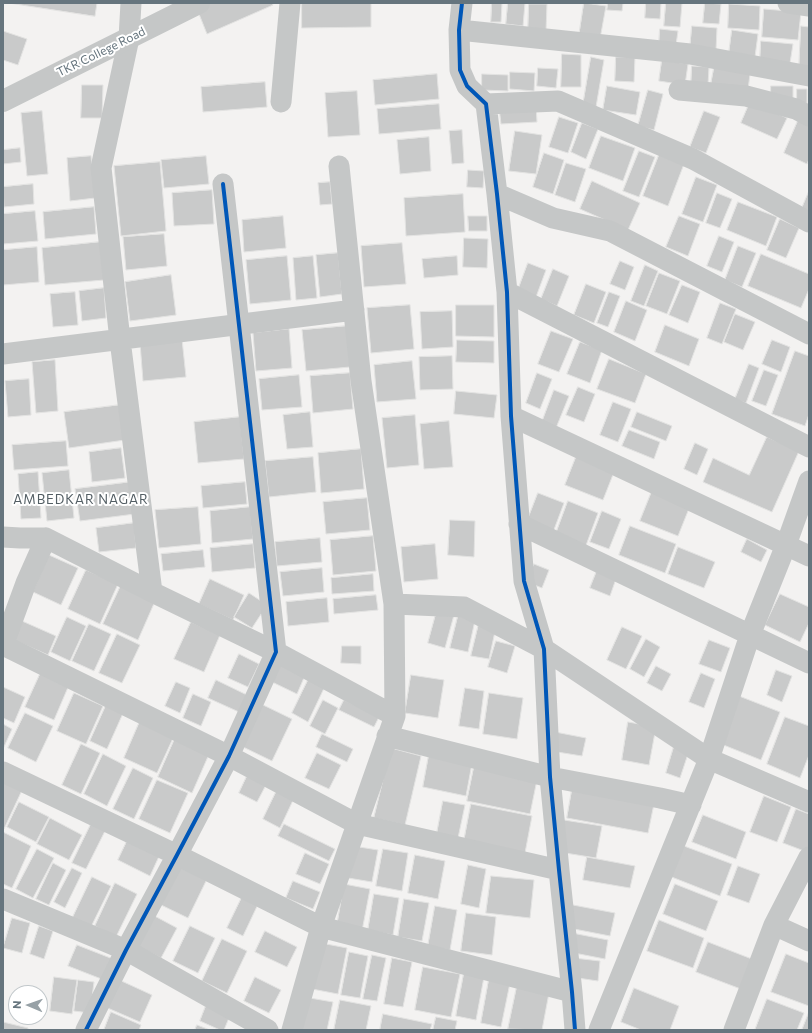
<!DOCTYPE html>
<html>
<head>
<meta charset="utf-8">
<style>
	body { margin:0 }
	#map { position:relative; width:812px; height:1033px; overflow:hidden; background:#f3f2f1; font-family:Commissioner,sans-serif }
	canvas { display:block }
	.frame { position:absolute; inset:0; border:4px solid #66757e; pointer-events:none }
	.north { position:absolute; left:8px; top:985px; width:40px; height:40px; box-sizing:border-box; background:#fff; border:1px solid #c2c8cb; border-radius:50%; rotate:272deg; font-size:11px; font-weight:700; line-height:16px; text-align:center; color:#66757e }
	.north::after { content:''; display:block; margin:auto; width:14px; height:18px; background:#97a1a6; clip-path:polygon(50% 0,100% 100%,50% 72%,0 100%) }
</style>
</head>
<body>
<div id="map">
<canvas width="812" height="1033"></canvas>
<div class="frame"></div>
<div class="north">N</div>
</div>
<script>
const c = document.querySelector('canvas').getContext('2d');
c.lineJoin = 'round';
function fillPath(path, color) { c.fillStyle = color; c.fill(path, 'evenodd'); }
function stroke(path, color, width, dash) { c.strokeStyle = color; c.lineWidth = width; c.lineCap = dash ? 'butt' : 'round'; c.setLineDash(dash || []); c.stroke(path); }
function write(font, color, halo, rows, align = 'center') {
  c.font = font + ' Commissioner,sans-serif'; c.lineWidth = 4; c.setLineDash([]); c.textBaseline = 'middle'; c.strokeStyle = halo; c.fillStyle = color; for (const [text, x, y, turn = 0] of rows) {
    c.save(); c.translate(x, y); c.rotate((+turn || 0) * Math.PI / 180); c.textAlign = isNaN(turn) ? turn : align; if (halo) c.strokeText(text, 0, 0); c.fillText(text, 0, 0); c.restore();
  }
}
const building = new Path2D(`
	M 9,3 L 97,3 L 95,16 Z
	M 211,3 L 272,3 L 273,5 L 207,34 L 197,9 Z
	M 302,3 L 371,3 L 371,27 L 302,28 Z
	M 492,3 L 502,3 L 501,22 L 491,22 Z
	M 508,3 L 525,3 L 523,26 L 506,24 Z
	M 584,3 L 606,6 L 600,39 L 579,36 Z
	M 608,3 L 623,3 L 622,11 L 607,10 Z
	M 646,3 L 661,3 L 660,19 L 645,18 Z
	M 666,3 L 682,3 L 680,27 L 664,26 Z
	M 705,3 L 721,4 L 719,24 L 703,23 Z
	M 529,4 L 547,4 L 546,31 L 528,30 Z
	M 729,4 L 760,6 L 759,30 L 728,28 Z
	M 764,9 L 801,12 L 798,40 L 762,37 Z
	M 692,26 L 717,28 L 716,50 L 690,49 Z
	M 801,26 L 809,27 L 809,71 L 799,70 Z
	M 660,29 L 678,31 L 676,45 L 659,43 Z
	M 732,30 L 758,34 L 755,57 L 729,53 Z
	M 3,31 L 27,39 L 18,65 L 3,60 Z
	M 761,41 L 793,44 L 790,63 L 760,60 Z
	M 562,54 L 581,55 L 581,87 L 561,87 Z
	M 591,57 L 604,60 L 596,107 L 583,105 Z
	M 616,57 L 635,57 L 634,82 L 615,81 Z
	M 662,60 L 688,64 L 685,85 L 659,81 Z
	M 692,66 L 709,67 L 708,85 L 691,84 Z
	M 538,68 L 558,69 L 556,88 L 537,86 Z
	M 714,68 L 750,74 L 748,90 L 711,84 Z
	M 510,72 L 535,73 L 534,91 L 510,89 Z
	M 437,74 L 439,99 L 375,105 L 373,80 Z
	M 482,74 L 508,75 L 508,91 L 482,90 Z
	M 265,82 L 267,107 L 203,112 L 201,87 Z
	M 82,85 L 103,85 L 102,118 L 81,118 Z
	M 607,86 L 640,92 L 636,115 L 603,110 Z
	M 771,86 L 793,86 L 793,99 L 771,100 Z
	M 797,89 L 807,89 L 807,103 L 797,104 Z
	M 648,90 L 663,94 L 654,130 L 638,126 Z
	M 357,91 L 360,135 L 328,137 L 325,93 Z
	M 750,102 L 787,118 L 777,139 L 741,123 Z
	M 439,104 L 441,129 L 379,134 L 377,109 Z
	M 536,104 L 537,122 L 501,124 L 499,107 Z
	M 42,111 L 48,174 L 27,176 L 21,113 Z
	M 704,111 L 720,117 L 706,153 L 690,147 Z
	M 800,116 L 809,120 L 809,159 L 807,164 L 784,153 Z
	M 559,117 L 578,123 L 568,153 L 549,147 Z
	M 582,123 L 598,129 L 586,159 L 571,152 Z
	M 462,130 L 464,163 L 452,164 L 449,131 Z
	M 515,131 L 542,135 L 536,174 L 509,171 Z
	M 601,136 L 635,148 L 623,181 L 589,168 Z
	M 429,137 L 431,171 L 400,174 L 397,140 Z
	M 20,148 L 21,162 L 3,164 L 3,150 Z
	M 639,151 L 655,157 L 639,197 L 623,191 Z
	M 544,153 L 564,160 L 553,194 L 533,187 Z
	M 659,155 L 684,164 L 668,206 L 643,196 Z
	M 91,156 L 95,198 L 70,201 L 67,158 Z
	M 206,156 L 209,184 L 164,188 L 161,160 Z
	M 160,162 L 166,231 L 121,236 L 114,166 Z
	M 566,163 L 586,169 L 575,202 L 555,195 Z
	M 468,170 L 484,171 L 483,188 L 467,187 Z
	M 696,177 L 717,185 L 703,222 L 682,214 Z
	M 592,181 L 640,203 L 628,230 L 580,209 Z
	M 330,182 L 332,204 L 320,205 L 318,183 Z
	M 33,184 L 34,204 L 4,207 L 3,187 Z
	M 212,190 L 214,224 L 174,226 L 172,193 Z
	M 809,191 L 809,211 L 802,208 Z
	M 717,193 L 732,199 L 720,228 L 706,223 Z
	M 463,194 L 465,232 L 406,236 L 404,198 Z
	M 738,202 L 777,217 L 766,246 L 727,230 Z
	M 94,207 L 96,234 L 45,239 L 43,212 Z
	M 35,211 L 38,241 L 3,244 L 3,214 Z
	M 283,216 L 286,248 L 244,252 L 242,220 Z
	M 468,216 L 487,216 L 487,231 L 469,231 Z
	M 679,216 L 700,224 L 688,256 L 666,247 Z
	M 780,219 L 799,228 L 786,258 L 767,250 Z
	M 164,234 L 167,266 L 126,270 L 123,237 Z
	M 719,236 L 734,242 L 722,272 L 707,266 Z
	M 464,238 L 488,239 L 487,268 L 463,267 Z
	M 100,242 L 104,280 L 45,285 L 42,248 Z
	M 402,243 L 406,284 L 364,287 L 361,246 Z
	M 738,246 L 756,253 L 742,287 L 725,280 Z
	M 37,247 L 39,282 L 3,285 L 3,250 Z
	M 338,253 L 342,294 L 320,297 L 316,255 Z
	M 761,254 L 809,274 L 809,289 L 801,308 L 748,286 Z
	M 287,256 L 291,300 L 250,304 L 246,260 Z
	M 313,256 L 317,298 L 296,300 L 293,258 Z
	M 457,256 L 458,275 L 424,278 L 422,259 Z
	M 620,261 L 634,267 L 625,290 L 610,284 Z
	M 528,263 L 546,270 L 536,297 L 518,290 Z
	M 645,265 L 658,271 L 644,306 L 631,301 Z
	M 553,269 L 569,276 L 557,306 L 541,299 Z
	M 659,273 L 680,281 L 667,314 L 646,306 Z
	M 171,275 L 176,315 L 130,321 L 125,282 Z
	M 586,284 L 606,292 L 594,323 L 574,315 Z
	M 682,285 L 700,292 L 688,323 L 669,315 Z
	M 104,288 L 106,318 L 82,321 L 79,291 Z
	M 75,292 L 78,325 L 53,327 L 50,294 Z
	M 609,292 L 620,296 L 608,327 L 597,323 Z
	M 626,301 L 647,310 L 635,341 L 614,332 Z
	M 720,303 L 736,309 L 722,344 L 707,338 Z
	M 410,305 L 414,349 L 371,353 L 367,308 Z
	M 456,305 L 494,305 L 494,337 L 456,336 Z
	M 452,311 L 453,347 L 422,349 L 420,312 Z
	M 735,314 L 755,322 L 743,350 L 724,342 Z
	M 665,325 L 699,339 L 689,366 L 655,352 Z
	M 347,326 L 350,367 L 306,371 L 302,330 Z
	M 289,329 L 292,368 L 256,371 L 253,333 Z
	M 551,331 L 573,339 L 559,372 L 538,364 Z
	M 182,339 L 186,377 L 143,381 L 140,343 Z
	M 457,340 L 494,341 L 494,363 L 456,362 Z
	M 772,340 L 790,347 L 781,372 L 762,364 Z
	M 580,342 L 602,350 L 590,383 L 567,374 Z
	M 795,351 L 809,356 L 809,414 L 805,426 L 772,414 Z
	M 452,356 L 453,389 L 420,390 L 419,357 Z
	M 609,359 L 646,374 L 635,403 L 597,389 Z
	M 55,360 L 58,411 L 36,413 L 32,362 Z
	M 412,361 L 416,399 L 377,402 L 374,365 Z
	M 749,364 L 759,368 L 746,403 L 735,399 Z
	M 764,370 L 778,375 L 766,406 L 752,401 Z
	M 350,373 L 353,409 L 313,413 L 310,376 Z
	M 537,373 L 552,379 L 540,409 L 526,403 Z
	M 299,375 L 302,407 L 262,410 L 259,379 Z
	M 29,379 L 31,415 L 8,417 L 5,381 Z
	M 578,387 L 595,394 L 584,422 L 566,415 Z
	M 554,390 L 569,396 L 556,428 L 542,422 Z
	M 456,391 L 497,395 L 494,418 L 454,414 Z
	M 613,402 L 631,409 L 618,442 L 600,435 Z
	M 120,405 L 125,440 L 69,448 L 64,412 Z
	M 310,412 L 313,447 L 287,449 L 283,415 Z
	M 637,412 L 672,426 L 666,441 L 631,427 Z
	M 415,415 L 419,465 L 387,468 L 382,418 Z
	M 240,417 L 244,459 L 198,463 L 194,422 Z
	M 449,421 L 453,467 L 424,469 L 420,424 Z
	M 629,430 L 660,442 L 654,459 L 622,446 Z
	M 767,437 L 799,451 L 772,512 L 703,482 L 713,458 L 749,475 Z
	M 66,441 L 68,466 L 14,470 L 12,445 Z
	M 695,443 L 708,449 L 697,475 L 684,469 Z
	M 121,448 L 125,478 L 92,482 L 89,452 Z
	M 361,449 L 364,489 L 321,493 L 318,453 Z
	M 578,452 L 616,467 L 603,500 L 565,485 Z
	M 313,457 L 316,492 L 269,497 L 265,461 Z
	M 69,470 L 74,518 L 47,521 L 42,473 Z
	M 38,472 L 41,518 L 21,519 L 18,474 Z
	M 131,482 L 135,514 L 80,521 L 75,489 Z
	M 245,482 L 247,504 L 203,508 L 201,486 Z
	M 652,491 L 690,506 L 678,536 L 640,521 Z
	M 538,493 L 564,503 L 552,535 L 526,524 Z
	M 367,498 L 370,530 L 326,534 L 323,502 Z
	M 568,501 L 598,513 L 585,548 L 555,536 Z
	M 198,507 L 201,544 L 159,548 L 155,510 Z
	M 250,507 L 253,539 L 212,543 L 210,511 Z
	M 602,511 L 621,519 L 609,549 L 590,542 Z
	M 450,520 L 475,521 L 474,557 L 448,555 Z
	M 134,523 L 136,548 L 99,552 L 96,528 Z
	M 630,526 L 676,544 L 665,573 L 619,555 Z
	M 373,536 L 376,571 L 333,575 L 330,540 Z
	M 320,538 L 322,562 L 277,566 L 275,542 Z
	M 747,539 L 767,550 L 761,562 L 741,552 Z
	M 253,544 L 255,568 L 212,572 L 210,548 Z
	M 435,544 L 438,579 L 404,582 L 401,547 Z
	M 678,547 L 715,562 L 704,588 L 668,574 Z
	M 203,550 L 205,567 L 163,571 L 161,554 Z
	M 49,555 L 78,568 L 61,605 L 33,592 Z
	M 534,564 L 549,570 L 542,588 L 527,582 Z
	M 322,568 L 324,592 L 283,596 L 280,572 Z
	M 598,568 L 617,576 L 610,596 L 590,588 Z
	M 86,570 L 118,584 L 100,624 L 68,609 Z
	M 373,574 L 374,591 L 332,594 L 331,578 Z
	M 210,579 L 244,595 L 233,620 L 199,604 Z
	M 122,583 L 156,599 L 138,640 L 103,624 Z
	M 249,593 L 267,605 L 252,628 L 234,617 Z
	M 780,594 L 809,607 L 809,623 L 800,642 L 765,625 Z
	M 376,595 L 378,610 L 334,614 L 333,599 Z
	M 327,598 L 329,622 L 288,626 L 286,602 Z
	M 437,610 L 454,615 L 445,648 L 428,643 Z
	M 459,612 L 476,616 L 468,652 L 450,648 Z
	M 67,617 L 86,626 L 70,661 L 51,652 Z
	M 22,621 L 56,636 L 48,655 L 14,640 Z
	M 191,622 L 220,635 L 204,672 L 174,659 Z
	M 479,623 L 496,627 L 489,659 L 471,656 Z
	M 89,624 L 111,634 L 94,671 L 72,661 Z
	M 622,627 L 642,636 L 626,669 L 607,660 Z
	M 117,634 L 140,645 L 122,683 L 99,673 Z
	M 646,639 L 660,647 L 644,677 L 630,669 Z
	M 709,640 L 730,648 L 721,672 L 699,664 Z
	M 496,641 L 515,646 L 507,673 L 488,667 Z
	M 342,646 L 361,646 L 361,664 L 341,663 Z
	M 239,654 L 259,664 L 248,687 L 228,678 Z
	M 280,660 L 306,673 L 297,694 L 270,681 Z
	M 656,666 L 671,674 L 662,691 L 647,683 Z
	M 776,670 L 792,676 L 782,702 L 767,695 Z
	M 41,672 L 69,685 L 54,720 L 25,707 Z
	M 701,673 L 715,679 L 704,708 L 689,702 Z
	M 411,675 L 444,680 L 438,718 L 405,713 Z
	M 310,676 L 326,684 L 308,722 L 292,713 Z
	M 216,680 L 247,695 L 239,712 L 208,698 Z
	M 176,682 L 190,688 L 180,713 L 165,706 Z
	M 3,687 L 25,697 L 14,723 L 3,718 Z
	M 465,688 L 484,691 L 479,729 L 459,726 Z
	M 74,693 L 103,706 L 86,744 L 57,731 Z
	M 489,693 L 523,698 L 517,739 L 483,734 Z
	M 193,694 L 211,702 L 201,726 L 183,718 Z
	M 739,696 L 780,712 L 761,760 L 721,744 Z
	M 323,700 L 338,708 L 325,734 L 310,726 Z
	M 344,700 L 379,717 L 374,727 L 339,710 Z
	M 107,703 L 124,711 L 107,749 L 90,741 Z
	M 259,703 L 292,719 L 272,761 L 239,745 Z
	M 25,713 L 53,726 L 36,762 L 8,748 Z
	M 785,717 L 809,726 L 809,755 L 800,778 L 767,764 Z
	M 140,721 L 174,736 L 157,773 L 124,758 Z
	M 628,722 L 656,727 L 649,765 L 622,760 Z
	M 3,724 L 12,729 L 3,749 Z
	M 555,732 L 586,738 L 582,756 L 551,751 Z
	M 322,734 L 353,749 L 347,762 L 316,747 Z
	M 176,736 L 210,752 L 192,793 L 158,777 Z
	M 675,743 L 690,748 L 680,778 L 666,773 Z
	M 81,744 L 100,753 L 81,794 L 62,785 Z
	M 391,748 L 421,756 L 405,825 L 374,818 Z
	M 430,749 L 473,758 L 466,796 L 423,787 Z
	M 317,753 L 341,765 L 329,789 L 305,778 Z
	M 103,754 L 126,766 L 107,806 L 84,794 Z
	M 475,762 L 538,775 L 530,814 L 467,801 Z
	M 133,768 L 153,778 L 134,819 L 113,809 Z
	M 248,774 L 267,783 L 257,802 L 239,793 Z
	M 3,779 L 23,788 L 4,829 L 3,828 Z
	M 157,780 L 188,793 L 170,833 L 139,819 Z
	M 573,784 L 655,799 L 648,833 L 567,818 Z
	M 278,788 L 295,796 L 280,828 L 263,819 Z
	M 764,796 L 791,807 L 777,842 L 750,832 Z
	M 443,801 L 465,805 L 458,838 L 437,833 Z
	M 19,802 L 49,817 L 36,842 L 7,827 Z
	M 471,804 L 532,816 L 525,853 L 464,841 Z
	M 796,809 L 809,814 L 809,846 L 807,852 L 783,843 Z
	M 703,815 L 746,832 L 736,859 L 692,842 Z
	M 50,818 L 82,835 L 69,860 L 37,844 Z
	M 564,820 L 602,826 L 596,858 L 559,852 Z
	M 92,822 L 106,829 L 86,869 L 72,863 Z
	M 284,824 L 335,849 L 329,861 L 278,836 Z
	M 3,832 L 31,846 L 12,888 L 3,884 Z
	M 129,837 L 161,852 L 150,876 L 118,860 Z
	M 676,843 L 732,864 L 720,896 L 664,874 Z
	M 353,846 L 378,850 L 372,882 L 348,878 Z
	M 37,849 L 54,858 L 33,898 L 16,889 Z
	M 383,849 L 408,853 L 402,891 L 376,886 Z
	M 305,853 L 329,864 L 320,884 L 296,874 Z
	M 415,855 L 445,861 L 438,899 L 408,893 Z
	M 587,857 L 635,866 L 630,888 L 583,880 Z
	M 53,863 L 66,870 L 49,905 L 36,899 Z
	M 176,864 L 207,879 L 188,918 L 157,903 Z
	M 468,865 L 486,869 L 479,908 L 461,904 Z
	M 738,866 L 760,874 L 749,903 L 727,895 Z
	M 72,868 L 82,873 L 65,908 L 54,902 Z
	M 491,876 L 534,880 L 530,918 L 486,913 Z
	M 92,877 L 111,886 L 90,929 L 71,921 Z
	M 293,881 L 320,892 L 313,909 L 286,898 Z
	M 115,883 L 137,894 L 116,937 L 95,926 Z
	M 344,884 L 370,889 L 362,931 L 337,926 Z
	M 675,884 L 718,901 L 706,931 L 663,914 Z
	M 244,893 L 260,900 L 243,936 L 227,928 Z
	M 374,894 L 399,898 L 393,935 L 368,930 Z
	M 404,899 L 429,903 L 422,941 L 398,937 Z
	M 573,905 L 615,913 L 610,936 L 569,928 Z
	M 435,906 L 457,910 L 450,950 L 428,946 Z
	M 149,913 L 177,928 L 161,958 L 133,944 Z
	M 466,913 L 496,917 L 492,955 L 461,951 Z
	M 12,918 L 30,923 L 22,953 L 3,948 Z
	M 659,920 L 704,938 L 693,968 L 647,951 Z
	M 39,926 L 53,931 L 44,959 L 30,954 Z
	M 190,926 L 215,938 L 198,973 L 173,961 Z
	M 265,931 L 297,947 L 287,967 L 255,952 Z
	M 572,933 L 608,940 L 605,959 L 569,952 Z
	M 222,939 L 247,951 L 227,993 L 202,981 Z
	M 708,942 L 757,961 L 746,991 L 696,972 Z
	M 321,943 L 347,948 L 338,994 L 312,989 Z
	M 77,945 L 113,959 L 104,980 L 68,966 Z
	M 349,952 L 368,956 L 360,998 L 341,995 Z
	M 786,954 L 809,963 L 809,1006 L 771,992 Z
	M 372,955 L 386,958 L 377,1001 L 363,999 Z
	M 392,958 L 412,962 L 403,1007 L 384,1004 Z
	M 574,958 L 600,961 L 598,981 L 571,977 Z
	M 423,967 L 460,974 L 451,1017 L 415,1010 Z
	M 464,973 L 484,977 L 476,1020 L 456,1016 Z
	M 54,977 L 77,980 L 72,1014 L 50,1011 Z
	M 255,977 L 281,990 L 269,1013 L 244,1001 Z
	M 115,978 L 152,995 L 140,1022 L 103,1006 Z
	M 489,979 L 510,983 L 501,1027 L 481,1023 Z
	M 78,980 L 94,982 L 90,1013 L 74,1011 Z
	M 517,986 L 549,993 L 542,1030 L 508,1029 Z
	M 634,988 L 679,1006 L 670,1030 L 641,1030 L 621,1022 Z
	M 304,997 L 333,1002 L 327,1030 L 298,1030 Z
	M 767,999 L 804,1013 L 797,1030 L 755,1030 Z
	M 340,1000 L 371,1006 L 366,1030 L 334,1030 Z
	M 207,1003 L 231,1013 L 224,1030 L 220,1030 L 200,1021 Z
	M 111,1012 L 141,1025 L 139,1030 L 104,1030 Z
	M 809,1012 L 809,1030 L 802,1030 Z
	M 383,1014 L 432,1024 L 430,1030 L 380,1030 Z
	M 436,1017 L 457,1021 L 455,1030 L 433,1030 Z
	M 3,1022 L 28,1028 L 28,1030 L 3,1030 Z
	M 197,1025 L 210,1030 L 195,1030 Z`);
fillPath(building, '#c9caca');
stroke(building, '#e2e2e1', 1);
stroke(new Path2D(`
	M 131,3 L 129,38 L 101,168 L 120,340 L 152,592
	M 462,3 L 459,30 L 460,70 L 467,86 L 486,104 L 497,194 L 507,292 L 511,416 L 524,581 L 544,649 L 550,777 L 559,870 L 572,992 L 575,1030
	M 788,3 L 809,6
	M 459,30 L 690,54 L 809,76
	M 679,90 L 746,96 L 796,109 L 809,116
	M 281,102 L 290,3
	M 486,104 L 558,101 L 693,159 L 809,222
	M 497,194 L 553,218 L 610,231 L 809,334
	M 507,292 L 809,447
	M 3,354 L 354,310
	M 511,416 L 809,556
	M 519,524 L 809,663
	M 3,537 L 20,538 L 46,538 L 152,592 L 276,652 L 395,716
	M 394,604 L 464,607 L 544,649 L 709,759 L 809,802
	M 3,645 L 229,756 L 357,824 L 559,870
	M 3,646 L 26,583 L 46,538
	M 387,736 L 550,777 L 660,798 L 691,805
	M 3,772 L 177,855 L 321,927 L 572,992
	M 3,899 L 126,950 L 268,1030
	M 774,925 L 809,857
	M 86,1030 L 126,950 L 177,855 L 229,756 L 276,652 L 239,325 L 223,184
	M 292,1030 L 321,927 L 395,716 L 394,604 L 361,381 L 339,166
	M 599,1030 L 709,759 L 750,635 L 786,545 L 809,481
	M 734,1030 L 774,925 L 809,941`), '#c5c7c7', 21);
stroke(new Path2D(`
	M 3,101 L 199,3`), '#c5c7c7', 22);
stroke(new Path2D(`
	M 462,3 L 459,30 L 460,70 L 467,86 L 486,104 L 497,194 L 507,292 L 511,416 L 524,581 L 544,649 L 550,777 L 559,870 L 572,992 L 575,1030
	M 86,1030 L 126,950 L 177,855 L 229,756 L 276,652 L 239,325 L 223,184`), '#0057b8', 4);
write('12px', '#66757e', '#fff', [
	["TKR College Road",101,52,-26]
]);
c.letterSpacing = '1px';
write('13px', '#535e64', '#fff', [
	["AMBEDKAR NAGAR",81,500]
]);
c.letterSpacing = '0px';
</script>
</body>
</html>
